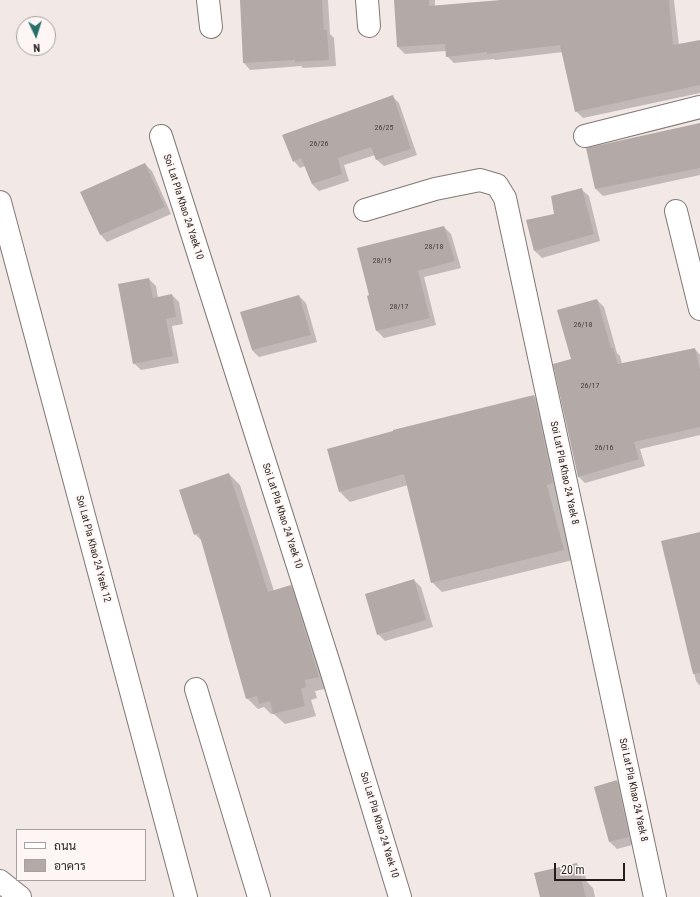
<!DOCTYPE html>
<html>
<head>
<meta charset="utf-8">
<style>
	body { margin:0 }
	#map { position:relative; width:700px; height:897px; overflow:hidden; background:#f2e8e6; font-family:"Roboto Condensed",Sarabun,sans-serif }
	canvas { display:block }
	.legend { position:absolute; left:16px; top:829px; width:130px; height:52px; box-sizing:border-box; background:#fef6f4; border:1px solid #a6a09e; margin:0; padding:5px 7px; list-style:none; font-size:12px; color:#231f1e }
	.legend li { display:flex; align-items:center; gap:8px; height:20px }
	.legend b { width:20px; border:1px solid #a6a09e }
	.north { position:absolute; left:16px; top:16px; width:40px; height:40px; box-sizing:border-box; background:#fef6f4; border:1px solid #a6a09e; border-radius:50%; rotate:176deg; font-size:11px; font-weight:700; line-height:16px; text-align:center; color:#231f1e }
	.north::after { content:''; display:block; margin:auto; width:14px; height:18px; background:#277069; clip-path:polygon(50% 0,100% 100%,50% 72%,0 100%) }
	.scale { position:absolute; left:554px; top:863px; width:71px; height:18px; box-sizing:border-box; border:2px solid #231f1e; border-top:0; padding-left:5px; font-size:12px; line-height:14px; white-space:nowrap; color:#231f1e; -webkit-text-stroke:3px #fef6f4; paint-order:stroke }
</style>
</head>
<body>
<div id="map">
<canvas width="700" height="897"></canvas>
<ul class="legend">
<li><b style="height:5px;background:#fff"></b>ถนน</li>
<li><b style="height:11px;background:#b3a9a7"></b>อาคาร</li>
</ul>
<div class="north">N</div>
<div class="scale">20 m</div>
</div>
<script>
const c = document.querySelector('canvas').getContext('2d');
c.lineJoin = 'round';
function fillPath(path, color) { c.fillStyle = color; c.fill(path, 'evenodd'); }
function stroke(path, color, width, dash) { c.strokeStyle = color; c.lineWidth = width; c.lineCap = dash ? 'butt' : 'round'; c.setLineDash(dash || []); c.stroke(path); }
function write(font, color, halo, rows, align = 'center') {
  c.font = font + ' "Roboto Condensed",sans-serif'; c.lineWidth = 4; c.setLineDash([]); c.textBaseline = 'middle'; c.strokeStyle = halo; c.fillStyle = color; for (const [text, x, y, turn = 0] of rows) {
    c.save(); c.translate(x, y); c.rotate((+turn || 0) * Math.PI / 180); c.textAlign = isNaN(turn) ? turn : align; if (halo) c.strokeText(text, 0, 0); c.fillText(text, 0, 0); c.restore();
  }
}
fillPath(new Path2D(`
	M 241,0 L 328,0 L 330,34 L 334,38 L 336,66 L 303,68 L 301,66 L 250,70 L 244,63 Z
	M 395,0 L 435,0 L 435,6 L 508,0 L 674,0 L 679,45 L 700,41 L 700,93 L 583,118 L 576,111 L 563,52 L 495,60 L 494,59 L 454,63 L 447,56 L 446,51 L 405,54 L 398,47 Z
	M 392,96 L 399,103 L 417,155 L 384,166 L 377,160 L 375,155 L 344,165 L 349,181 L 319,191 L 312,184 L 305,166 L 300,168 L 294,161 Z
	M 700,124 L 700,175 L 603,196 L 596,189 L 587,149 Z
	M 145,164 L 152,171 L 171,214 L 107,242 L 101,235 L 82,192 Z
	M 582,190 L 589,196 L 600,241 L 542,258 L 535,251 L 528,221 L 555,214 Z
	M 444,227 L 451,234 L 461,268 L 424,277 L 436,325 L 384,338 L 377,331 Z
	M 149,279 L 156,286 L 158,298 L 172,295 L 179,302 L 183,324 L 172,326 L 179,363 L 141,370 L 134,363 Z
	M 299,296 L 306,303 L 317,342 L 259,357 L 252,350 Z
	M 597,300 L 604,307 L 617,353 L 620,356 L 622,364 L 695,349 L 700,355 L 700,435 L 640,449 L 645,466 L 585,483 L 578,476 L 572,360 Z
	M 534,396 L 544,406 L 563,493 L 557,495 L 573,560 L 442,592 L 432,582 L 408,485 L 350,502 L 340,492 Z
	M 229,474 L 240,485 L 274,591 L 290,586 L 301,597 L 329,688 L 315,691 L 317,698 L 311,700 L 316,716 L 285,724 L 274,714 L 271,714 L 264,707 L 258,709 L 247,698 L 203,542 L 195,534 Z
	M 700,533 L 700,686 L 696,681 L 662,542 Z
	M 414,580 L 421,587 L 433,627 L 385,641 L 378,634 Z
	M 617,781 L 624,788 L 636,844 L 617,849 L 610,842 L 595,787 Z
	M 577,864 L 584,871 L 587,882 L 593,888 L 595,897 L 541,897 Z`), '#0003');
fillPath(new Path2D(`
	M 240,0 L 322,0 L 324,30 L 327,30 L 329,60 L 295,62 L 295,60 L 243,63 Z
	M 394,0 L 429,0 L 429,6 L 501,0 L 669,0 L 673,45 L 700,40 L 700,85 L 575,112 L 560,45 L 487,54 L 487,52 L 446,57 L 445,44 L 397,47 Z
	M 393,95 L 411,149 L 376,160 L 371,147 L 338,158 L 342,174 L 312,184 L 301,158 L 293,162 L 282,135 Z
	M 700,123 L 700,168 L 595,189 L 586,148 Z
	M 145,163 L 165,207 L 100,235 L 80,192 Z
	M 582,188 L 594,234 L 534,251 L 526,220 L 554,214 L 551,196 Z
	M 444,226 L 455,261 L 418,271 L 430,318 L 376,331 L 367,296 L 369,295 L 357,248 Z
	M 149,278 L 153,298 L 172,294 L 176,317 L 166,319 L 173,356 L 133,364 L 118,284 Z
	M 299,295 L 311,335 L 252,350 L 240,312 Z
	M 597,299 L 611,348 L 613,348 L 618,364 L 695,348 L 700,370 L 700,427 L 634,442 L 639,459 L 578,477 L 553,364 L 571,359 L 557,310 Z
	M 534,395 L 553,483 L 547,485 L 564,550 L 431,583 L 404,474 L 339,492 L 327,449 L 393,431 L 393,430 Z
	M 229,473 L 255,551 L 268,592 L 291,585 L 319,677 L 305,680 L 306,687 L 301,689 L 305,706 L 273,714 L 270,701 L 259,704 L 257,696 L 246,699 L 199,533 L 194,535 L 179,490 Z
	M 700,532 L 700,673 L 693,674 L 661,541 Z
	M 414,579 L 426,620 L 377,635 L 365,594 Z
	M 617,780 L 629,837 L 609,842 L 594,787 Z
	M 577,863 L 586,897 L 540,897 L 534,873 Z`), '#b3a9a7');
const minor = new Path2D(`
	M 208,0 L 211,27
	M 367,0 L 369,26
	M 161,136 L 332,673 L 400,897
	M 585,136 L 700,107
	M 0,202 L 186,897
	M 365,210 L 435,189 L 480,180 L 497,185 L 505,198 L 655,897
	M 676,211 L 700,309
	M 196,689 L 259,897
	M 0,881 L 20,897`);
stroke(minor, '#817876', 24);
stroke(minor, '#fff', 22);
write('8px', '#474240', null, [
	["26/25",384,128],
	["26/26",319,144],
	["28/18",434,247],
	["28/19",382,261],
	["28/17",399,307],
	["26/18",583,325],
	["26/17",590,386],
	["26/16",604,448]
]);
write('10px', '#231f1e', '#fef6f4', [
	["Soi Lat Pla Khao 24 Yaek 10",183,207,72],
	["Soi Lat Pla Khao 24 Yaek 8",564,473,78],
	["Soi Lat Pla Khao 24 Yaek 10",282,516,72],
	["Soi Lat Pla Khao 24 Yaek 12",93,549,75],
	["Soi Lat Pla Khao 24 Yaek 8",633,790,78],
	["Soi Lat Pla Khao 24 Yaek 10",379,825,73]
]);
</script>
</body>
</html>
